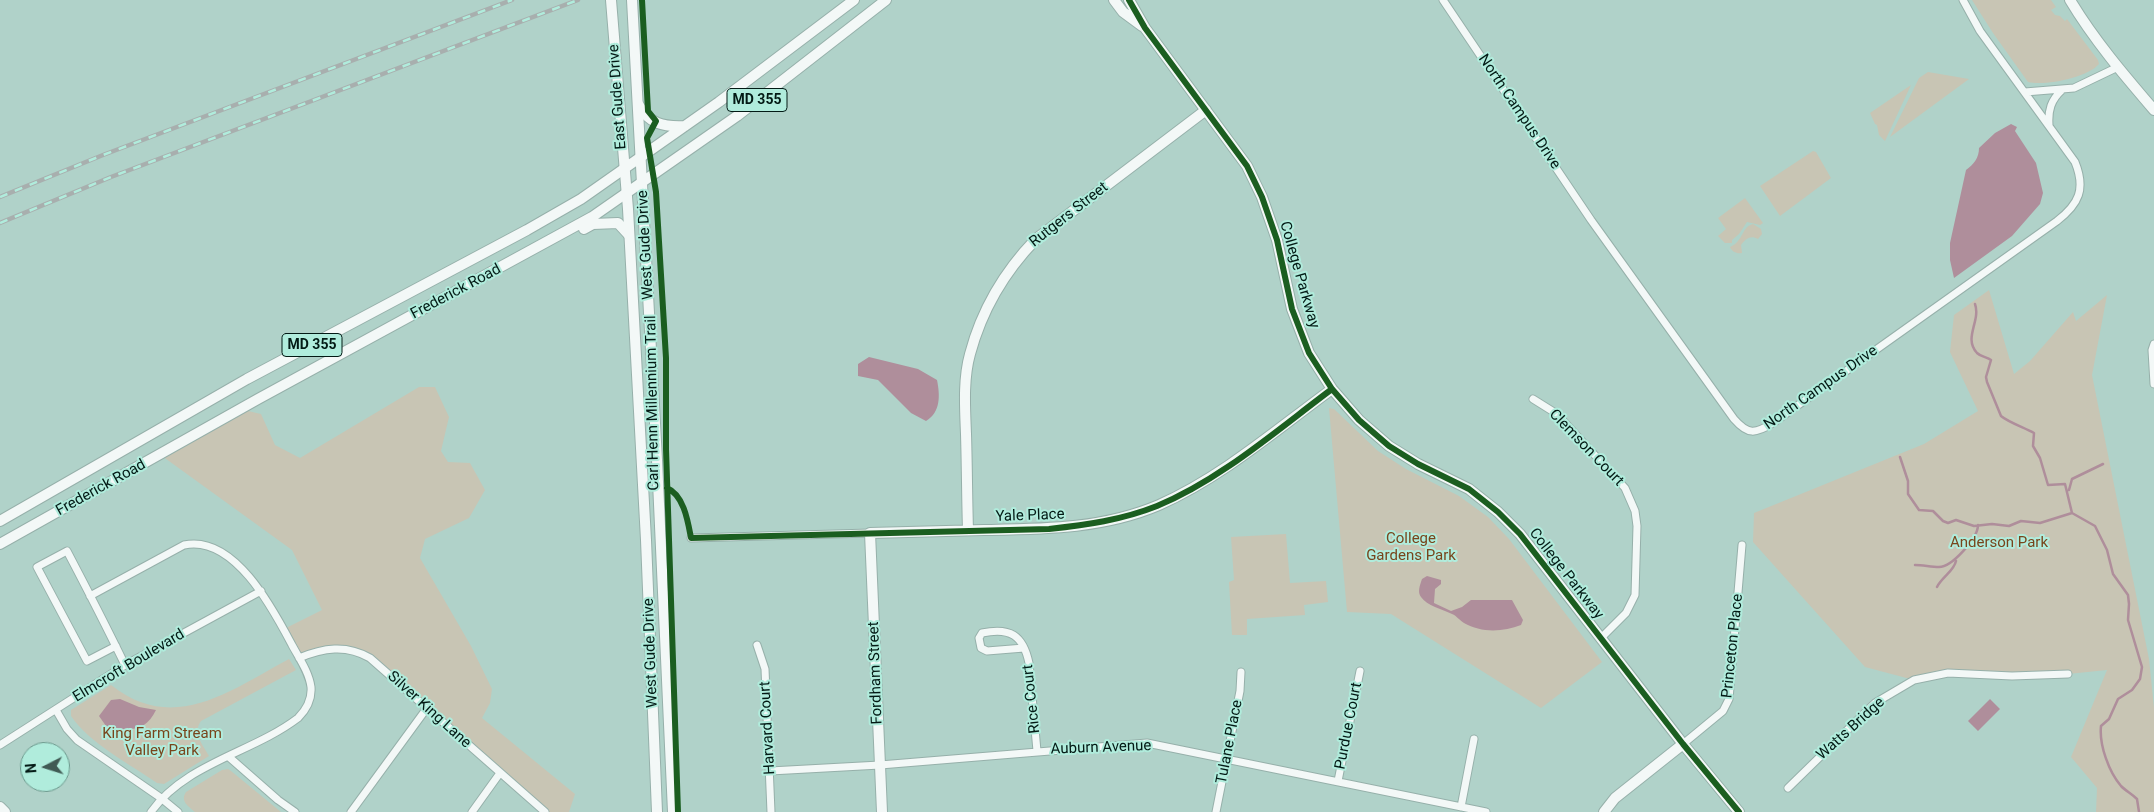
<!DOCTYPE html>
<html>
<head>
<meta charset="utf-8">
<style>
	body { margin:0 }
	#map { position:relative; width:2154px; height:812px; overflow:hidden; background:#b0d2c9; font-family:Roboto,sans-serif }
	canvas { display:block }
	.north { position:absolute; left:20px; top:742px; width:50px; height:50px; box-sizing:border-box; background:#b0ecdc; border:1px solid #6b988c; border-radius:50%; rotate:265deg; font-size:14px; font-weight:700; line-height:20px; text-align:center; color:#031a15 }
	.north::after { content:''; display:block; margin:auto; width:18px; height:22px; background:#405a54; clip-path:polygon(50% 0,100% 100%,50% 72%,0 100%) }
</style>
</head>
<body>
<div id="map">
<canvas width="2154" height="812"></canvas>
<div class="north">N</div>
</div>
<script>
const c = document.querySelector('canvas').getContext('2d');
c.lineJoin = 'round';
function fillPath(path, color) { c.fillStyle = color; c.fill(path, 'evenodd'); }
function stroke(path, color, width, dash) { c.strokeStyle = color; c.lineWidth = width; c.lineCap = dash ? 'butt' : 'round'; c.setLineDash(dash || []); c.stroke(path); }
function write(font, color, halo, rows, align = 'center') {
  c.font = font + ' Roboto,sans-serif'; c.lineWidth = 4; c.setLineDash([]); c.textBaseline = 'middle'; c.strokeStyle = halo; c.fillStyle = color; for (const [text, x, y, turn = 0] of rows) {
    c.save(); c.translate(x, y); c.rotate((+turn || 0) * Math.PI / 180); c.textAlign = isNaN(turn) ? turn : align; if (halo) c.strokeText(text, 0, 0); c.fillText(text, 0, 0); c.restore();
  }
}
fillPath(new Path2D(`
	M 1972,0 L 2051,0 L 2056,7 L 2051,10 L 2055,15 L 2060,16 L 2065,21 L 2067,19 L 2098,60 L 2099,64 C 2087,78 2045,86 2028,82 L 1993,33 Z
	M 1928,72 L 1969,79 L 1890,137 L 1919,78 Z
	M 1911,85 L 1885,141 L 1879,135 L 1877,125 L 1875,124 L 1870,113 Z
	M 1813,151 L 1816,152 L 1831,178 L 1780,216 L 1760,186 Z
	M 1745,198 L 1763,223 L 1760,225 L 1747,222 L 1739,234 L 1732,240 L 1732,243 L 1725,243 L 1718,236 L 1726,229 L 1718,218 Z
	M 1753,224 L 1761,229 L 1762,234 L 1758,239 C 1751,235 1746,238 1741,245 L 1742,253 C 1737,254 1732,252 1730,247 C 1744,241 1741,227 1753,224 Z
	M 1989,290 L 2014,374 L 2030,361 L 2073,312 L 2076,321 L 2107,295 L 2092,375 L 2149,659 L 2154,708 L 2154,812 L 2096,812 L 2097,788 L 2071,757 L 2107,670 L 2068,674 L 1949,673 L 1914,680 L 1865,667 L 1753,542 L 1754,513 L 1924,444 L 1978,411 L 1950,352 L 1954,315 Z
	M 419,387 L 435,387 L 449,417 L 441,451 L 448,462 L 470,463 L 485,490 L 469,518 L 425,539 L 420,558 L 471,646 L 492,689 L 490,703 L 482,718 L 575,794 L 569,812 L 545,812 L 380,666 L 351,649 L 299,658 L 284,629 L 322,610 L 292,550 L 162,456 L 245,407 L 248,411 L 261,414 L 275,445 L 300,458 Z
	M 1329,408 L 1334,409 L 1378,451 L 1406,469 L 1459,496 L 1488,517 L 1509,539 L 1602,662 L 1541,708 L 1391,614 L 1347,612 Z
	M 1286,534 L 1290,583 L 1326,581 L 1328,602 L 1304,605 L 1305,615 L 1247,619 L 1247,635 L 1232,635 L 1229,582 L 1234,580 L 1231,537 Z
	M 289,659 L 296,670 L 201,721 C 192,733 203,745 209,756 L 164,784 L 157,783 C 131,765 88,742 71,716 L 71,710 L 111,685 C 174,735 231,690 289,659 Z
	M 228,769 L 231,771 L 281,812 L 195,812 C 188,806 180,801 186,792 L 222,770 Z`), '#c8c5b4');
fillPath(new Path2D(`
	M 2011,124 L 2017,127 L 2015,131 L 2036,163 L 2043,193 L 2040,204 L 2012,236 L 1954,278 L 1950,260 L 1950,243 L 1966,170 C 1974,164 1979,158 1979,148 L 1995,133 Z
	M 869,357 L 918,369 L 937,380 C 940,395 941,412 926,421 L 911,413 L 878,380 L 858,376 L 858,364 Z
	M 1427,576 L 1441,580 L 1441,584 L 1435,589 L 1434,603 L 1451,611 L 1462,607 L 1471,600 L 1512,600 L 1523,620 L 1521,625 C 1503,632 1481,633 1464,623 C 1459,620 1457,616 1452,614 C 1442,609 1427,606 1421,597 C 1417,592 1420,585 1422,579 Z
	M 120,699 L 139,707 L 156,710 C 145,733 128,731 106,726 L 99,716 L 111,700 Z
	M 1990,699 L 2000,709 L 1978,731 L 1968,721 Z`), '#af8e9b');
stroke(new Path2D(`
	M 1975,304 C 1981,321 1963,338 1977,353 C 1981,357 1987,357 1991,360 L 1986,377 L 1987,382 L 2001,416 C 2008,422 2025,428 2034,433 L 2033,446 L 2040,458 L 2048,485 L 2065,484 L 2072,513 L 2095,526 L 2107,550 L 2113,574 L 2128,595 L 2129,604 L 2128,620 L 2142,667 L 2140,679 L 2132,690 L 2118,699 L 2109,719 L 2101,726 C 2099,745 2109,772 2121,786 C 2126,791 2132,794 2137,799 L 2139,812
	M 1900,457 L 1908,481 L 1908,494 L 1919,510 L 1933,511 L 1943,521 L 1948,523 L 1956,520 L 1974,526 L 1992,524 L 2009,526 L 2021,521 L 2040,523 L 2072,513
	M 2069,490 L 2072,479 L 2103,464
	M 1915,565 C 1923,565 1931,567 1939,567 C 1952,567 1978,538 1978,525
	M 1937,587 C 1942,577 1954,571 1956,561`), '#af8e9b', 2.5);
const street = new Path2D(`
	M 1443,0 L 1591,220 L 1734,419 C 1748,435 1755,434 1773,423 L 2057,221 C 2079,204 2086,189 2075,162 L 1980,31 L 1963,0
	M 2025,92 L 2074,88 L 2118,67
	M 2049,125 C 2048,110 2051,100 2062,90
	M 2154,344 L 2152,350 L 2154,384
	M 1533,399 L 1557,414 L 1625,488 L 1635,511 L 1637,526 L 1635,595 L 1626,613 L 1601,638
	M 691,538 L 870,533
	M 90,596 L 184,545 C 234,534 273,609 292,645 C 299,658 309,672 311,687 C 312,699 306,710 298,718 C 252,753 186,763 151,812
	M 757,645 L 765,669 L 771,812
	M 116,646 L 87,661 L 37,567 L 67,551 C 87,589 106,626 125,665
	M 1024,648 L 987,651 L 981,648 L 979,638 L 982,633 C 1010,627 1023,635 1029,663 L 1037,751
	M 299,658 C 323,648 346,644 370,658 L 545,812
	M 56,710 L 67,729 L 77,740 L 161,798 L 178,812
	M 1683,744 L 1723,711 L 1729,699 L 1742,545
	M 0,745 L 125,665 L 261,591
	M 229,757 L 278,800 L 295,812
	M 770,771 L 880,765 L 1147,743 L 1486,812
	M 1338,781 L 1360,671
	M 1788,788 L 1875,703 L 1914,680 L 1948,673 L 2012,676 L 2068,674
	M 1461,807 L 1474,739
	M 351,812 L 427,708
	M 472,812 L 500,773
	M 1216,812 L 1240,691 L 1241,672`);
const secondary = new Path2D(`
	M 611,0 L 628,209 L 646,540 L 657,812
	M 632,0 L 657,460 L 673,812
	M 1114,0 L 1123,12 L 1142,26
	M 1129,0 L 1145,28 L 1247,166 L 1262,197 L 1277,240 L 1292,309 L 1309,353 L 1332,389 L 1359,420 L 1389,446 L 1418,464 L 1469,489 L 1498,512 L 1520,534 L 1683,744 L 1739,812
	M 2070,0 C 2094,40 2124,75 2154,110
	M 968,530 C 967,498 967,466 966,434 C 965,408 963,379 970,354 C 982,309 1004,272 1036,239 L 1206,110
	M 0,807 L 5,812
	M 882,812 L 870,533 C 908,532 946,531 984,530 C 1043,529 1103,529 1159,505 C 1222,477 1276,430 1332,389
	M 1604,812 L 1615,798 L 1683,744`);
const primary = new Path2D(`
	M 638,104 C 649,124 663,127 685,126
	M 584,229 L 593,224 L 618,223 L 629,235
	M 0,521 L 247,379 L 527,230 L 581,199 L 719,102 L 854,0
	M 0,544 L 258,399 L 592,217 L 737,116 L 886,0`);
stroke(street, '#96b0aa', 9);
stroke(secondary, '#96b0aa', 12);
stroke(primary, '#96b0aa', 12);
stroke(street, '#f3f8f7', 7);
stroke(secondary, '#f3f8f7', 10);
stroke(primary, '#f3f8f7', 10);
const rail = new Path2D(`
	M 0,197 L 103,155 L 512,0
	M 0,223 L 111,177 L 578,0`);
stroke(rail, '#a8afae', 4.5);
stroke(rail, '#b0ecdc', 2.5, [8]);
stroke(new Path2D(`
	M 642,0 L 648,111 L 656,121 L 647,138 L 656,192 L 666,358 L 666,449 L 678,812
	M 1129,0 L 1145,28 L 1247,166 L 1262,197 L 1277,240 L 1292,309 L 1309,353 L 1332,389 L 1359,420 L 1389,446 L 1418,464 L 1469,489 L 1498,512 L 1520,534 L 1683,744 L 1739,812
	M 667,488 C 684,495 688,522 691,538 L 1049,529 C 1086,525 1122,520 1157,506 C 1220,480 1277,430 1332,389`), '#1b5e20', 6);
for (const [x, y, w] of [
	[757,100,60],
	[312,345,60]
]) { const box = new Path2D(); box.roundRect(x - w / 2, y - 11.5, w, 23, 4); c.fillStyle = '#b0ecdc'; c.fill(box); stroke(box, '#031a15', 1); }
write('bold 14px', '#031a15', null, [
	["MD 355",757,100],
	["MD 355",312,345]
]);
write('15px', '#031a15', '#b0ecdc', [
	["East Gude Drive",618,97,-94],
	["North Campus Drive",1519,112,56],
	["Rutgers Street",1069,215,-38],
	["West Gude Drive",646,245,-93],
	["College Parkway",1299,275,74],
	["Frederick Road",456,292,-28],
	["North Campus Drive",1821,388,-35],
	["Carl Henn Millennium Trail",653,403,-91],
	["Clemson Court",1586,448,46],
	["Frederick Road",101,488,-29],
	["Yale Place",1030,516,-2],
	["College Parkway",1566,574,52],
	["Princeton Place",1733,646,-84],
	["West Gude Drive",651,653,-92],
	["Elmcroft Boulevard",129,666,-31],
	["Fordham Street",876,673,-92],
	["Rice Court",1032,699,-96],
	["Silver King Lane",429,710,42],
	["Purdue Court",1349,726,-79],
	["Harvard Court",768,728,-93],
	["Watts Bridge",1851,729,-42],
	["Tulane Place",1230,742,-79],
	["Auburn Avenue",1101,748,-2]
]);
write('15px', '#78451c', '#b0ecdc', [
	["College",1411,539],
	["Gardens Park",1411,556],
	["Anderson Park",1999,543],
	["King Farm Stream",162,734],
	["Valley Park",162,751]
]);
</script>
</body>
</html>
